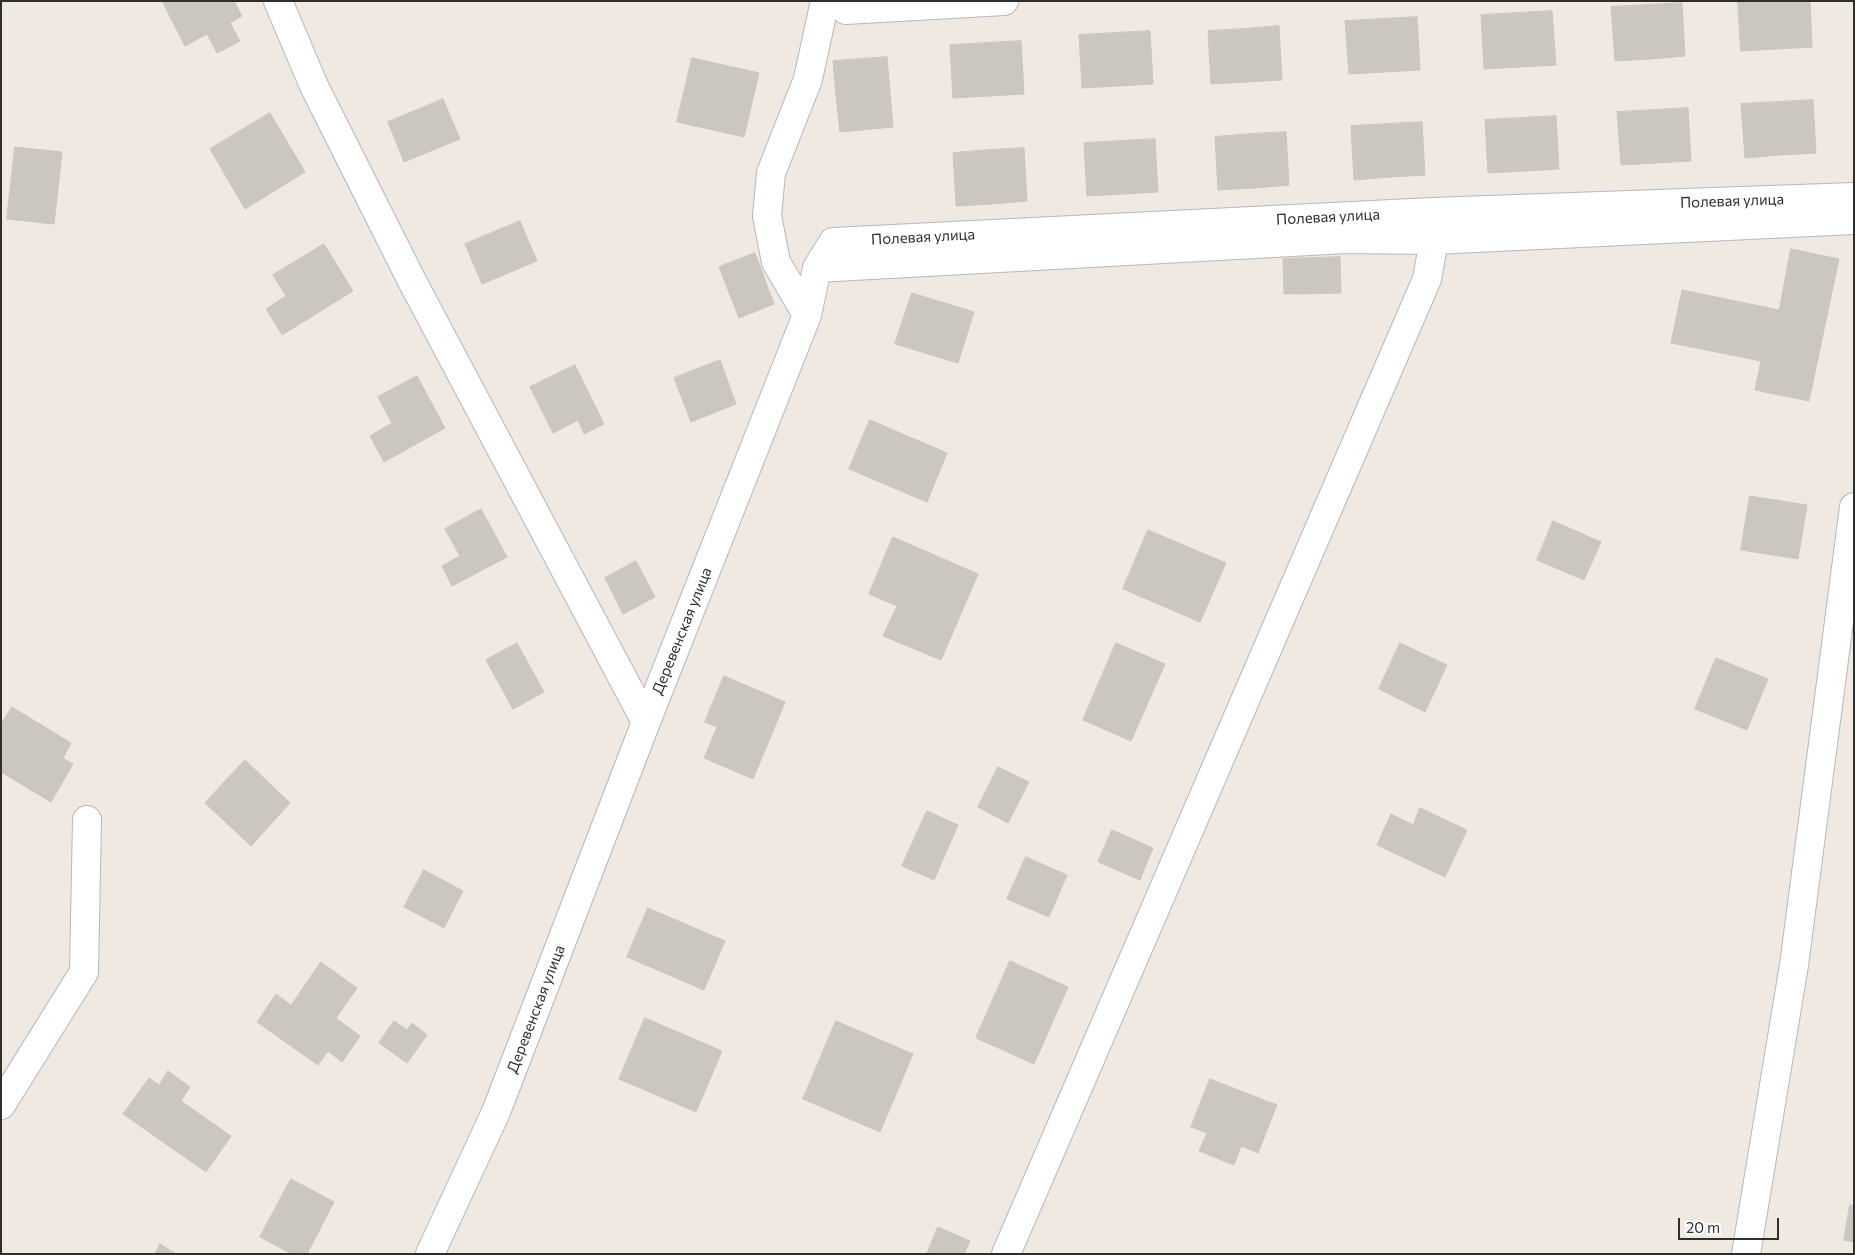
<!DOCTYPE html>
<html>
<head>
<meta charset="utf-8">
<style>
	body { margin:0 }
	#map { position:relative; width:1855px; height:1255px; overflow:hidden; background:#efe9e1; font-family:Commissioner,sans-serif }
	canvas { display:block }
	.frame { position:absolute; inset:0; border:2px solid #2e2e2e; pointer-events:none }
	.scale { position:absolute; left:1678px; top:1218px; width:101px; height:22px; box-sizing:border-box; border:2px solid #2e2e2e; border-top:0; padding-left:6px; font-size:15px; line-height:18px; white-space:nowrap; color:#2e2e2e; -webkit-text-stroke:4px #fff; paint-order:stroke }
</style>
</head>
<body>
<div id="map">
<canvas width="1855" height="1255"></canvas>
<div class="frame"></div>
<div class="scale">20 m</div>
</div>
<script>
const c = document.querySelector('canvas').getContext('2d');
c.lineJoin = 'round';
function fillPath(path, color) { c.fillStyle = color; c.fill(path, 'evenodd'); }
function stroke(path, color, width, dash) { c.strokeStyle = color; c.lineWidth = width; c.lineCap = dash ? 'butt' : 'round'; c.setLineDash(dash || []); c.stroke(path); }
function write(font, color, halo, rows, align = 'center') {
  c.font = font + ' Commissioner,sans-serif'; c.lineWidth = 5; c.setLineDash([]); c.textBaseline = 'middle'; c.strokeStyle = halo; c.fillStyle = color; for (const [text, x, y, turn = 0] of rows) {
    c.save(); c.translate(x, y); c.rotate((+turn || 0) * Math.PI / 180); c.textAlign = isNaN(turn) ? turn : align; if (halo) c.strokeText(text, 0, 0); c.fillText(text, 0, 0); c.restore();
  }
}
const building = new Path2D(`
	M 166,1 L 234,1 L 242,16 L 230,23 L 240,41 L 217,53 L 207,34 L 185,46 L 163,3 Z
	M 1738,1 L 1774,1 L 1777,49 L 1741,51 Z
	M 1774,1 L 1810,1 L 1812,47 L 1777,49 Z
	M 1682,3 L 1685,56 L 1650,59 L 1646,5 Z
	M 1646,5 L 1650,59 L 1615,61 L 1611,7 Z
	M 1552,11 L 1556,65 L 1520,67 L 1517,13 Z
	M 1517,13 L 1520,67 L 1484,69 L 1481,15 Z
	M 1417,17 L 1420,70 L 1384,72 L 1381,19 Z
	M 1381,19 L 1384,72 L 1349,74 L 1345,21 Z
	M 1279,26 L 1282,80 L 1247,82 L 1243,29 Z
	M 1243,29 L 1247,82 L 1211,84 L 1208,31 Z
	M 1150,31 L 1153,84 L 1118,86 L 1115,33 Z
	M 1115,33 L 1118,86 L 1082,88 L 1079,35 Z
	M 1021,41 L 1024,94 L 989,96 L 985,43 Z
	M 985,43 L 989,96 L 953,98 L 950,45 Z
	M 887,57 L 890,92 L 836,96 L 833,61 Z
	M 692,58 L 759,73 L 744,137 L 677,122 Z
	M 890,92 L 893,127 L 840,132 L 836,96 Z
	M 443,99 L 460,139 L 404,162 L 388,122 Z
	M 1813,100 L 1816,153 L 1780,155 L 1777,102 Z
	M 1777,102 L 1780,155 L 1745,158 L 1741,104 Z
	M 1688,108 L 1691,161 L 1656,163 L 1653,110 Z
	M 1653,110 L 1656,163 L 1621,165 L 1617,112 Z
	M 270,113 L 305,172 L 245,209 L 210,149 Z
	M 1556,116 L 1559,169 L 1524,171 L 1521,118 Z
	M 1521,118 L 1524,171 L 1488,173 L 1485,120 Z
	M 1422,122 L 1425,175 L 1390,177 L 1387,124 Z
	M 1387,124 L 1390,177 L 1354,180 L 1351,126 Z
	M 1286,132 L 1289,185 L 1254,188 L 1250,134 Z
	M 1250,134 L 1254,188 L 1218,190 L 1215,137 Z
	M 1155,139 L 1158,192 L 1123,194 L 1120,141 Z
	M 1120,141 L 1123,194 L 1087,196 L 1084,143 Z
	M 15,147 L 62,152 L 54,224 L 7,219 Z
	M 1024,148 L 1027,201 L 992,204 L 989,150 Z
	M 989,150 L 992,204 L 956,206 L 953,153 Z
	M 520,221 L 537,261 L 482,284 L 465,244 Z
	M 324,244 L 353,291 L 282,335 L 266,309 L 286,296 L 273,275 Z
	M 1791,249 L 1839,259 L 1809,401 L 1755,390 L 1761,361 L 1671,343 L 1682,290 L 1779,310 Z
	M 755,253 L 774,304 L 739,318 L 719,267 Z
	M 1340,257 L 1341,293 L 1284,294 L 1283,259 Z
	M 912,293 L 974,312 L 958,363 L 895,344 Z
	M 720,360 L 736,404 L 691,422 L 674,378 Z
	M 575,365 L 604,424 L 584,434 L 578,420 L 553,433 L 530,387 Z
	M 417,376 L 445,428 L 384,462 L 370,436 L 392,423 L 378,397 Z
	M 870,420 L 947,453 L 927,502 L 849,469 Z
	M 1750,496 L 1807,505 L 1798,559 L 1741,550 Z
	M 481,509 L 507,557 L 452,586 L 442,566 L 460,556 L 445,529 Z
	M 1553,521 L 1601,542 L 1584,580 L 1537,560 Z
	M 1148,530 L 1226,563 L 1200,622 L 1123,589 Z
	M 893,537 L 978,574 L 941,660 L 883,636 L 897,606 L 869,594 Z
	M 636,561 L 655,597 L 623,614 L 605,578 Z
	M 517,643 L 544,692 L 513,709 L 486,660 Z
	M 1116,643 L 1165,664 L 1131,741 L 1083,720 Z
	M 1400,643 L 1447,665 L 1425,712 L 1379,689 Z
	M 1716,658 L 1768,679 L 1747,730 L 1695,709 Z
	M 724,676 L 785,702 L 753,779 L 704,758 L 717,727 L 705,722 Z
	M 12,707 L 71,743 L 63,758 L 73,764 L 51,802 L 1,772 L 1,725 Z
	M 245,760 L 290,803 L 251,846 L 205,803 Z
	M 998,767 L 1029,782 L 1008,823 L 978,807 Z
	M 1420,808 L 1467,830 L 1445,877 L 1377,845 L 1391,814 L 1413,825 Z
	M 927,811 L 958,825 L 934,880 L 902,866 Z
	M 1112,830 L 1153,848 L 1140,880 L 1098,862 Z
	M 1026,857 L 1067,875 L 1049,917 L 1007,899 Z
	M 424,870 L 463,891 L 444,928 L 404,907 Z
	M 648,908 L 725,941 L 704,990 L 627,957 Z
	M 1010,961 L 1068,987 L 1034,1064 L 976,1038 Z
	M 321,962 L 357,988 L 336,1018 L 360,1036 L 342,1062 L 328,1051 L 318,1065 L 257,1022 L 276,994 L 291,1005 Z
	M 645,1018 L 722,1051 L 696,1112 L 619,1079 Z
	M 394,1021 L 407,1030 L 412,1023 L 427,1035 L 407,1063 L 379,1043 Z
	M 836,1021 L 913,1054 L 880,1132 L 803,1099 Z
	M 168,1071 L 190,1087 L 181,1101 L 231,1136 L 206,1172 L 123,1114 L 149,1078 L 159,1085 Z
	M 1210,1079 L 1277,1105 L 1258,1153 L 1241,1146 L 1234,1165 L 1199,1151 L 1207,1133 L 1191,1127 Z
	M 291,1179 L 334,1202 L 307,1254 L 292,1254 L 260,1237 Z
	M 1850,1205 L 1854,1206 L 1854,1242 L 1844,1240 Z
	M 938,1227 L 970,1241 L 964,1254 L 927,1254 Z
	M 160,1244 L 176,1254 L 155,1254 Z`);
fillPath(building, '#cbc7bf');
stroke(building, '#cbc5ba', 1);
const minor = new Path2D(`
	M 278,1 L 314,86 L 412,281 L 646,722
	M 846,10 L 1004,1
	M 817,268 L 1346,239 L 1434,240 L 1854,220
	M 807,315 L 776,262 L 767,216 L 771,173 L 808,79 L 825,1
	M 1,1105 L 84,972 L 87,820
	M 430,1254 L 496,1112 L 646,722 L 807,315 L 817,268 L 833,242 L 1432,212 L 1854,197
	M 1006,1254 L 1427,279 L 1434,240 L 1432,212
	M 1746,1254 L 1794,965 L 1854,507`);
stroke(minor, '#b4b7c1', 30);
stroke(minor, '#fff', 28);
write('15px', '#2e2e2e', '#fff', [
	["Полевая улица",1732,201,-2],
	["Полевая улица",1328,217,-3],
	["Полевая улица",923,237,-3],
	["Деревенская улица",682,631,-68],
	["Деревенская улица",536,1009,-69]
]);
</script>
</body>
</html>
